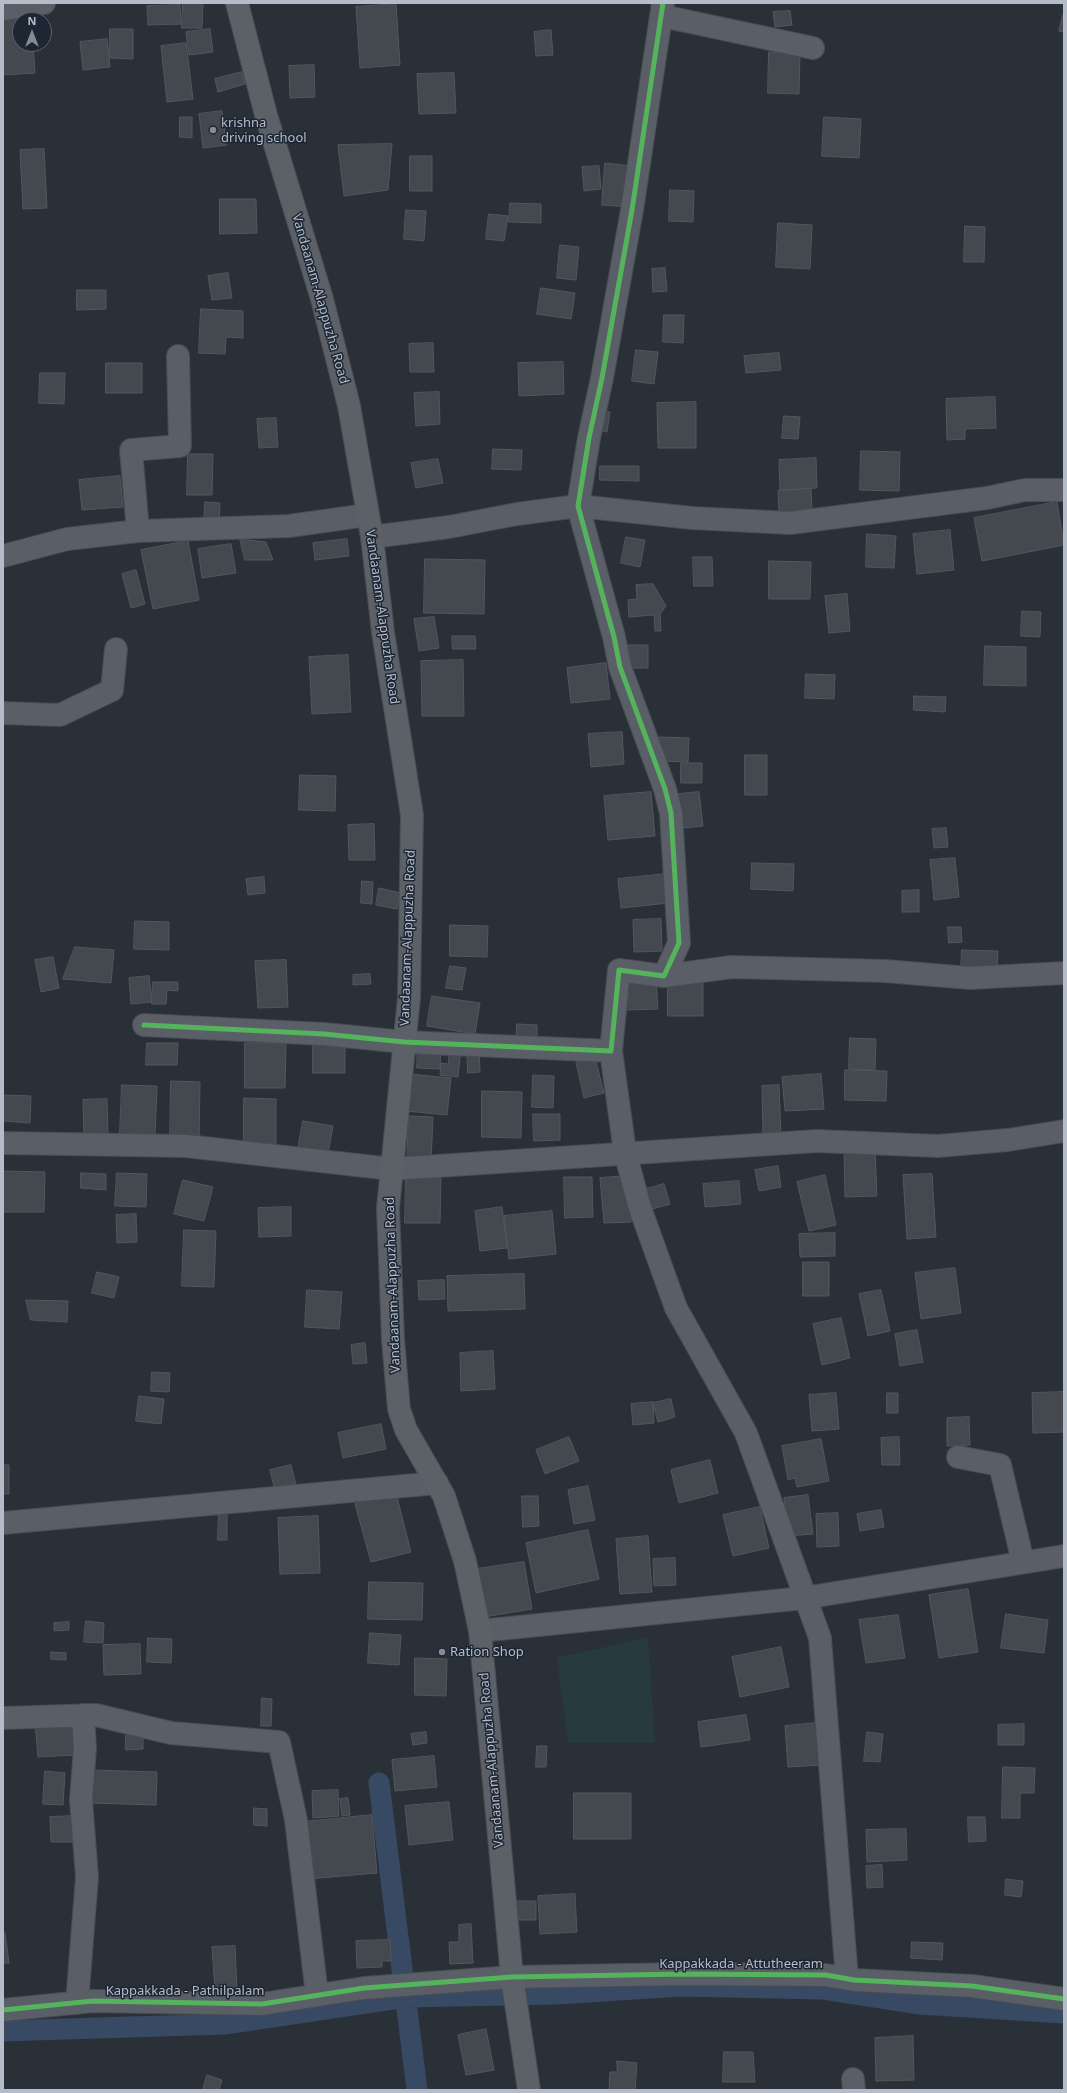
<!DOCTYPE html>
<html>
<head>
<meta charset="utf-8">
<style>
	body { margin:0 }
	#map { position:relative; width:1067px; height:2093px; overflow:hidden; background:#2a3038; font-family:"Noto Sans",sans-serif }
	canvas { display:block }
	.frame { position:absolute; inset:0; border:4px solid #b4bcc9; pointer-events:none }
	.north { position:absolute; left:12px; top:12px; width:40px; height:40px; box-sizing:border-box; background:#1d2633; border:1px solid #59626f; border-radius:50%; rotate:0deg; font-size:11px; font-weight:700; line-height:16px; text-align:center; color:#b4bcc9 }
	.north::after { content:''; display:block; margin:auto; width:14px; height:18px; background:#848b96; clip-path:polygon(50% 0,100% 100%,50% 72%,0 100%) }
</style>
</head>
<body>
<div id="map">
<canvas width="1067" height="2093"></canvas>
<div class="frame"></div>
<div class="north">N</div>
</div>
<script>
const c = document.querySelector('canvas').getContext('2d');
c.lineJoin = 'round';
function fillPath(path, color) { c.fillStyle = color; c.fill(path, 'evenodd'); }
function stroke(path, color, width, dash) { c.strokeStyle = color; c.lineWidth = width; c.lineCap = dash ? 'butt' : 'round'; c.setLineDash(dash || []); c.stroke(path); }
function write(font, color, halo, rows, align = 'center') {
  c.font = font + ' "Noto Sans",sans-serif'; c.lineWidth = 3; c.setLineDash([]); c.textBaseline = 'middle'; c.strokeStyle = halo; c.fillStyle = color; for (const [text, x, y, turn = 0] of rows) {
    c.save(); c.translate(x, y); c.rotate((+turn || 0) * Math.PI / 180); c.textAlign = isNaN(turn) ? turn : align; if (halo) c.strokeText(text, 0, 0); c.fillText(text, 0, 0); c.restore();
  }
}
fillPath(new Path2D(`
	M 648,1637 L 655,1743 L 568,1743 L 557,1658 Z`), '#273a3e');
stroke(new Path2D(`
	M 379,1783 L 417,2090
	M 3,2031 L 225,2024 L 406,1997 L 557,1994 L 681,1986 L 823,1989 L 920,2004 L 1064,2013`), '#384963', 21);
const building = new Path2D(`
	M 183,3 L 203,3 L 202,28 L 182,28 Z
	M 396,4 L 400,65 L 360,68 L 356,7 Z
	M 180,5 L 181,24 L 148,25 L 147,6 Z
	M 790,11 L 792,25 L 775,27 L 773,12 Z
	M 1064,11 L 1064,32 L 1059,31 Z
	M 30,17 L 30,20 L 20,20 L 20,44 L 33,44 L 35,73 L 3,75 L 3,19 Z
	M 110,29 L 133,29 L 133,59 L 110,58 Z
	M 210,29 L 213,52 L 189,55 L 186,32 Z
	M 551,30 L 553,55 L 536,56 L 534,32 Z
	M 107,39 L 110,67 L 83,70 L 80,42 Z
	M 186,43 L 193,99 L 167,102 L 161,46 Z
	M 769,52 L 800,53 L 799,94 L 768,93 Z
	M 314,65 L 315,97 L 290,98 L 289,66 Z
	M 242,72 L 245,84 L 218,92 L 215,79 Z
	M 454,73 L 456,113 L 419,114 L 417,74 Z
	M 222,111 L 227,145 L 203,148 L 199,114 Z
	M 180,117 L 192,117 L 192,138 L 180,137 Z
	M 824,117 L 861,119 L 859,158 L 822,156 Z
	M 392,144 L 388,190 L 344,196 L 338,145 Z
	M 44,149 L 47,208 L 23,209 L 20,150 Z
	M 410,156 L 432,156 L 432,191 L 410,191 Z
	M 605,163 L 632,166 L 629,207 L 602,205 Z
	M 599,166 L 601,189 L 584,191 L 582,167 Z
	M 670,190 L 694,191 L 693,222 L 669,221 Z
	M 220,199 L 256,199 L 257,233 L 220,234 Z
	M 510,203 L 541,204 L 541,223 L 509,222 Z
	M 406,210 L 426,211 L 424,241 L 404,239 Z
	M 489,214 L 508,216 L 504,241 L 486,239 Z
	M 778,223 L 812,225 L 810,269 L 776,267 Z
	M 965,226 L 985,227 L 984,262 L 964,262 Z
	M 560,245 L 579,247 L 576,280 L 557,278 Z
	M 665,268 L 667,291 L 653,292 L 652,269 Z
	M 228,273 L 232,298 L 212,300 L 208,276 Z
	M 541,288 L 575,293 L 571,319 L 537,314 Z
	M 77,290 L 106,290 L 106,309 L 77,310 Z
	M 201,309 L 243,311 L 243,338 L 226,337 L 225,354 L 199,353 Z
	M 664,315 L 684,315 L 683,343 L 663,342 Z
	M 433,343 L 434,372 L 410,372 L 409,344 Z
	M 636,350 L 658,352 L 654,384 L 632,381 Z
	M 779,353 L 781,370 L 746,373 L 744,356 Z
	M 563,362 L 564,394 L 519,396 L 518,363 Z
	M 106,363 L 142,363 L 142,393 L 106,393 Z
	M 40,373 L 65,373 L 64,404 L 39,403 Z
	M 439,392 L 440,424 L 416,426 L 414,393 Z
	M 995,397 L 996,428 L 965,429 L 965,439 L 947,440 L 946,399 Z
	M 696,402 L 696,448 L 658,448 L 657,403 Z
	M 601,411 L 610,412 L 607,432 L 598,430 Z
	M 784,416 L 800,417 L 798,439 L 782,438 Z
	M 276,418 L 278,447 L 259,448 L 257,419 Z
	M 493,449 L 522,450 L 521,470 L 492,469 Z
	M 861,451 L 900,452 L 899,491 L 860,490 Z
	M 188,454 L 213,454 L 212,495 L 187,495 Z
	M 816,458 L 817,488 L 780,490 L 779,460 Z
	M 438,459 L 443,483 L 416,488 L 411,463 Z
	M 600,466 L 639,466 L 639,481 L 600,480 Z
	M 120,476 L 123,507 L 82,510 L 79,480 Z
	M 811,489 L 812,511 L 779,513 L 778,491 Z
	M 205,502 L 220,503 L 219,523 L 204,523 Z
	M 1057,502 L 1064,545 L 982,561 L 974,518 Z
	M 950,530 L 954,570 L 917,574 L 913,534 Z
	M 867,534 L 896,536 L 894,568 L 866,567 Z
	M 626,537 L 645,540 L 640,567 L 621,563 Z
	M 240,539 L 266,542 L 273,560 L 245,560 Z
	M 347,539 L 349,556 L 315,560 L 313,543 Z
	M 188,541 L 199,600 L 153,609 L 141,550 Z
	M 231,544 L 236,573 L 202,578 L 198,549 Z
	M 693,557 L 712,557 L 713,586 L 694,586 Z
	M 425,559 L 485,560 L 484,614 L 424,613 Z
	M 769,561 L 811,562 L 810,599 L 769,599 Z
	M 136,570 L 145,604 L 131,608 L 122,574 Z
	M 653,584 L 666,606 L 660,614 L 661,631 L 655,631 L 654,615 L 629,617 L 628,600 L 637,599 L 636,585 Z
	M 847,594 L 850,631 L 829,633 L 825,596 Z
	M 1022,611 L 1041,612 L 1040,637 L 1021,636 Z
	M 434,617 L 439,648 L 419,651 L 414,619 Z
	M 452,636 L 475,636 L 476,649 L 453,649 Z
	M 628,645 L 648,645 L 648,668 L 628,668 Z
	M 985,646 L 1026,647 L 1026,686 L 984,685 Z
	M 348,655 L 351,712 L 312,714 L 309,657 Z
	M 463,660 L 464,716 L 422,716 L 421,661 Z
	M 606,663 L 610,699 L 571,703 L 567,668 Z
	M 806,674 L 835,675 L 834,699 L 805,698 Z
	M 914,696 L 946,697 L 945,712 L 914,710 Z
	M 622,732 L 624,764 L 591,767 L 588,734 Z
	M 658,737 L 689,738 L 688,762 L 657,761 Z
	M 745,755 L 767,755 L 767,795 L 745,795 Z
	M 681,763 L 702,763 L 702,783 L 681,783 Z
	M 300,775 L 336,776 L 335,811 L 299,810 Z
	M 651,792 L 655,836 L 608,840 L 604,796 Z
	M 699,792 L 703,826 L 673,829 L 669,795 Z
	M 374,824 L 375,860 L 349,860 L 348,825 Z
	M 946,828 L 948,847 L 934,848 L 932,829 Z
	M 955,858 L 959,897 L 934,900 L 930,860 Z
	M 752,863 L 794,864 L 793,891 L 751,889 Z
	M 666,874 L 669,903 L 621,908 L 618,879 Z
	M 264,877 L 265,893 L 248,895 L 246,879 Z
	M 362,881 L 373,882 L 372,904 L 361,903 Z
	M 379,888 L 401,893 L 397,909 L 376,905 Z
	M 919,890 L 919,912 L 902,912 L 902,891 Z
	M 661,919 L 662,951 L 634,952 L 633,920 Z
	M 135,921 L 169,922 L 169,950 L 134,949 Z
	M 450,925 L 488,926 L 487,957 L 450,956 Z
	M 948,927 L 961,927 L 962,942 L 949,943 Z
	M 75,947 L 114,950 L 111,983 L 63,979 Z
	M 962,950 L 998,951 L 997,968 L 961,967 Z
	M 53,957 L 59,988 L 41,992 L 35,960 Z
	M 286,960 L 288,1007 L 258,1008 L 255,961 Z
	M 450,966 L 466,968 L 462,990 L 446,988 Z
	M 370,974 L 371,984 L 353,985 L 353,975 Z
	M 149,976 L 152,1002 L 131,1004 L 129,978 Z
	M 656,977 L 658,1009 L 626,1010 L 624,978 Z
	M 153,982 L 178,982 L 178,991 L 167,990 L 166,1004 L 152,1004 Z
	M 668,983 L 703,983 L 703,1016 L 668,1016 Z
	M 432,996 L 480,1003 L 475,1034 L 427,1026 Z
	M 517,1024 L 537,1025 L 537,1044 L 516,1044 Z
	M 850,1038 L 876,1039 L 875,1070 L 849,1069 Z
	M 147,1043 L 178,1043 L 177,1065 L 146,1065 Z
	M 245,1043 L 286,1043 L 285,1088 L 245,1088 Z
	M 313,1043 L 345,1043 L 345,1073 L 313,1073 Z
	M 418,1045 L 441,1046 L 440,1069 L 417,1068 Z
	M 450,1047 L 461,1048 L 458,1077 L 440,1075 L 441,1063 L 448,1064 Z
	M 467,1049 L 479,1049 L 480,1072 L 468,1073 Z
	M 595,1058 L 604,1093 L 584,1098 L 576,1062 Z
	M 845,1070 L 887,1071 L 886,1101 L 845,1100 Z
	M 410,1074 L 451,1078 L 447,1115 L 406,1111 Z
	M 821,1074 L 824,1109 L 785,1111 L 782,1077 Z
	M 533,1075 L 554,1076 L 553,1108 L 532,1107 Z
	M 171,1081 L 200,1082 L 199,1144 L 170,1144 Z
	M 122,1085 L 157,1086 L 155,1135 L 120,1134 Z
	M 779,1085 L 781,1135 L 763,1136 L 762,1086 Z
	M 482,1091 L 522,1092 L 521,1138 L 482,1137 Z
	M 3,1095 L 31,1096 L 30,1123 L 3,1121 Z
	M 244,1098 L 276,1099 L 276,1146 L 244,1145 Z
	M 107,1099 L 108,1135 L 84,1136 L 83,1100 Z
	M 533,1114 L 560,1114 L 560,1140 L 534,1141 Z
	M 409,1116 L 433,1117 L 431,1162 L 407,1161 Z
	M 303,1121 L 333,1126 L 328,1154 L 298,1149 Z
	M 875,1149 L 877,1196 L 845,1197 L 844,1150 Z
	M 778,1166 L 781,1187 L 759,1191 L 755,1170 Z
	M 3,1171 L 45,1172 L 44,1212 L 3,1212 Z
	M 81,1173 L 106,1174 L 106,1190 L 81,1188 Z
	M 117,1173 L 147,1174 L 146,1207 L 115,1206 Z
	M 406,1174 L 441,1174 L 440,1223 L 405,1223 Z
	M 932,1174 L 936,1237 L 907,1239 L 903,1175 Z
	M 825,1175 L 836,1225 L 809,1231 L 797,1182 Z
	M 628,1176 L 631,1222 L 604,1223 L 600,1178 Z
	M 564,1177 L 592,1177 L 593,1217 L 565,1218 Z
	M 183,1180 L 213,1187 L 204,1221 L 174,1214 Z
	M 739,1181 L 741,1204 L 705,1207 L 703,1184 Z
	M 664,1184 L 670,1204 L 649,1210 L 643,1190 Z
	M 291,1207 L 291,1236 L 259,1237 L 258,1208 Z
	M 502,1207 L 507,1248 L 480,1251 L 475,1211 Z
	M 552,1211 L 556,1254 L 509,1259 L 504,1216 Z
	M 136,1214 L 137,1242 L 117,1243 L 116,1215 Z
	M 184,1230 L 216,1231 L 214,1287 L 182,1286 Z
	M 835,1233 L 835,1256 L 800,1257 L 799,1234 Z
	M 803,1262 L 829,1262 L 829,1296 L 803,1296 Z
	M 955,1268 L 961,1313 L 921,1319 L 915,1273 Z
	M 97,1272 L 119,1277 L 114,1298 L 92,1293 Z
	M 524,1274 L 525,1309 L 448,1311 L 447,1276 Z
	M 444,1280 L 445,1299 L 419,1300 L 418,1281 Z
	M 307,1290 L 342,1292 L 339,1329 L 305,1327 Z
	M 881,1290 L 890,1331 L 868,1336 L 859,1294 Z
	M 26,1300 L 68,1301 L 67,1322 L 31,1320 Z
	M 841,1318 L 850,1358 L 822,1365 L 813,1324 Z
	M 917,1330 L 923,1362 L 900,1366 L 895,1334 Z
	M 365,1343 L 367,1363 L 353,1364 L 351,1345 Z
	M 493,1351 L 495,1389 L 461,1391 L 460,1353 Z
	M 152,1372 L 170,1373 L 169,1392 L 151,1391 Z
	M 1064,1392 L 1064,1432 L 1033,1433 L 1032,1393 Z
	M 836,1393 L 839,1429 L 812,1431 L 809,1395 Z
	M 887,1393 L 898,1393 L 898,1413 L 887,1413 Z
	M 139,1396 L 164,1399 L 161,1424 L 136,1421 Z
	M 671,1399 L 675,1417 L 658,1422 L 653,1403 Z
	M 653,1402 L 654,1423 L 633,1425 L 631,1404 Z
	M 969,1417 L 970,1445 L 947,1446 L 947,1418 Z
	M 381,1424 L 386,1449 L 343,1458 L 338,1433 Z
	M 569,1437 L 579,1461 L 545,1474 L 536,1450 Z
	M 899,1437 L 900,1465 L 882,1465 L 881,1438 Z
	M 821,1439 L 829,1481 L 797,1487 L 795,1478 L 788,1480 L 782,1446 Z
	M 710,1460 L 718,1493 L 679,1503 L 671,1470 Z
	M 3,1465 L 9,1465 L 9,1494 L 3,1494 Z
	M 291,1465 L 296,1485 L 275,1491 L 270,1470 Z
	M 588,1486 L 595,1520 L 574,1524 L 568,1490 Z
	M 396,1493 L 411,1552 L 371,1562 L 355,1504 Z
	M 808,1495 L 813,1534 L 788,1536 L 784,1498 Z
	M 522,1496 L 538,1496 L 539,1526 L 523,1527 Z
	M 760,1507 L 769,1548 L 733,1556 L 723,1515 Z
	M 881,1510 L 884,1527 L 860,1531 L 857,1514 Z
	M 219,1512 L 227,1512 L 227,1540 L 218,1540 Z
	M 838,1513 L 839,1546 L 817,1547 L 816,1514 Z
	M 318,1516 L 320,1573 L 280,1574 L 278,1518 Z
	M 588,1530 L 599,1579 L 536,1593 L 526,1543 Z
	M 648,1536 L 652,1592 L 620,1594 L 616,1539 Z
	M 675,1558 L 676,1585 L 654,1586 L 653,1559 Z
	M 524,1562 L 532,1609 L 484,1617 L 477,1569 Z
	M 369,1582 L 423,1583 L 422,1620 L 368,1619 Z
	M 968,1589 L 978,1652 L 939,1658 L 929,1595 Z
	M 1006,1614 L 1048,1620 L 1044,1653 L 1001,1648 Z
	M 898,1615 L 905,1658 L 866,1663 L 859,1620 Z
	M 86,1621 L 104,1623 L 103,1643 L 84,1642 Z
	M 69,1622 L 69,1630 L 54,1631 L 54,1623 Z
	M 370,1633 L 401,1635 L 399,1665 L 368,1663 Z
	M 148,1638 L 172,1639 L 171,1663 L 147,1662 Z
	M 140,1644 L 141,1674 L 104,1675 L 103,1645 Z
	M 781,1647 L 789,1687 L 740,1697 L 732,1657 Z
	M 51,1652 L 66,1653 L 66,1660 L 51,1659 Z
	M 415,1658 L 447,1659 L 446,1696 L 415,1695 Z
	M 262,1698 L 272,1699 L 271,1726 L 261,1726 Z
	M 746,1715 L 750,1740 L 701,1747 L 698,1722 Z
	M 73,1719 L 75,1755 L 38,1757 L 35,1721 Z
	M 817,1723 L 821,1765 L 788,1767 L 785,1726 Z
	M 1024,1724 L 1024,1745 L 998,1745 L 998,1725 Z
	M 426,1732 L 427,1743 L 413,1745 L 411,1734 Z
	M 867,1732 L 883,1734 L 880,1762 L 864,1761 Z
	M 126,1733 L 143,1733 L 143,1749 L 126,1750 Z
	M 537,1746 L 547,1746 L 546,1767 L 536,1767 Z
	M 434,1756 L 437,1787 L 395,1791 L 392,1760 Z
	M 1003,1767 L 1035,1768 L 1034,1793 L 1020,1793 L 1020,1818 L 1002,1818 Z
	M 92,1770 L 157,1772 L 156,1805 L 90,1803 Z
	M 45,1771 L 65,1773 L 63,1805 L 43,1804 Z
	M 338,1790 L 339,1816 L 313,1818 L 312,1791 Z
	M 574,1793 L 631,1793 L 631,1839 L 574,1839 Z
	M 348,1798 L 350,1815 L 342,1816 L 340,1799 Z
	M 449,1802 L 453,1840 L 409,1845 L 405,1806 Z
	M 254,1808 L 267,1809 L 267,1826 L 254,1825 Z
	M 372,1815 L 377,1873 L 308,1879 L 303,1822 Z
	M 75,1816 L 76,1842 L 51,1842 L 50,1817 Z
	M 968,1817 L 985,1817 L 986,1841 L 969,1842 Z
	M 906,1829 L 907,1860 L 867,1862 L 866,1830 Z
	M 882,1865 L 883,1887 L 867,1888 L 866,1866 Z
	M 1006,1879 L 1023,1881 L 1021,1897 L 1005,1895 Z
	M 575,1894 L 577,1932 L 540,1934 L 538,1896 Z
	M 515,1901 L 536,1901 L 536,1920 L 515,1920 Z
	M 471,1924 L 473,1963 L 450,1964 L 449,1942 L 459,1942 L 459,1925 Z
	M 5,1933 L 9,1963 L 3,1963 L 3,1934 Z
	M 390,1940 L 391,1961 L 382,1961 L 382,1967 L 357,1968 L 356,1941 Z
	M 912,1942 L 943,1943 L 942,1960 L 911,1958 Z
	M 235,1946 L 237,1989 L 215,1990 L 212,1947 Z
	M 486,2029 L 494,2070 L 466,2075 L 458,2035 Z
	M 913,2036 L 914,2080 L 876,2081 L 875,2038 Z
	M 724,2052 L 753,2052 L 755,2082 L 723,2082 Z
	M 617,2061 L 637,2063 L 635,2090 L 609,2090 L 610,2072 L 617,2072 Z
	M 207,2075 L 222,2080 L 219,2090 L 203,2090 Z`);
fillPath(building, '#444950');
stroke(building, '#52575f', 1);
const minor = new Path2D(`
	M 3,9 L 44,3
	M 662,16 L 813,48
	M 138,531 L 131,450 L 180,446 L 178,356
	M 372,537 L 449,527 L 517,514 L 578,506 L 692,518 L 790,523 L 987,498 L 1025,490 L 1064,490
	M 3,556 L 67,539 L 138,531 L 289,526 L 367,515
	M 3,713 L 60,715 L 112,690 L 116,649
	M 664,976 L 732,967 L 885,971 L 970,978 L 1064,973
	M 144,1025 L 324,1034 L 404,1042 L 611,1051 L 619,970 L 664,976 L 679,943 L 671,813 L 665,789 L 620,667 L 614,637 L 578,506 L 589,438 L 602,378 L 632,210 L 663,3
	M 611,1051 L 625,1152 L 640,1208 L 676,1308 L 746,1433 L 820,1638 L 847,1979
	M 3,1143 L 186,1146 L 392,1169 L 817,1141 L 938,1146 L 1008,1140 L 1064,1131
	M 958,1457 L 1000,1465 L 1023,1562
	M 3,1523 L 437,1483
	M 480,1631 L 804,1598 L 1064,1556
	M 3,1718 L 96,1715 L 171,1733 L 279,1742 L 296,1820 L 317,1995
	M 77,2003 L 87,1877 L 81,1800 L 85,1748 L 83,1715
	M 3,2010 L 93,2001 L 262,2004 L 364,1988 L 512,1977 L 683,1974 L 826,1975 L 854,1980 L 972,1986 L 1064,1999
	M 853,2079 L 854,2090`);
const major = new Path2D(`
	M 237,3 L 266,115 L 322,299 L 349,406 L 372,537 L 383,632 L 412,815 L 409,998 L 388,1208 L 393,1340 L 399,1409 L 406,1430 L 444,1496 L 465,1561 L 480,1631 L 512,1977 L 529,2090`);
stroke(minor, '#484c53', 24);
stroke(major, '#484c55', 24);
stroke(minor, '#5a5e66', 22);
stroke(major, '#5c6168', 22);
stroke(new Path2D(`
	M 144,1025 L 324,1034 L 404,1042 L 611,1051 L 619,970 L 664,976 L 679,943 L 671,813 L 665,789 L 620,667 L 614,637 L 578,506 L 589,438 L 602,378 L 632,210 L 663,3
	M 3,2010 L 93,2001 L 262,2004 L 364,1988 L 512,1977 L 683,1974 L 826,1975 L 854,1980 L 972,1986 L 1064,1999`), '#56b35d', 5);
for (const [x, y, r, color] of [
	[213,130,4,"#848b96"],
	[442,1652,4,"#848b96"]
]) { const dot = new Path2D(); dot.arc(x, y, r, 0, 2 * Math.PI); c.fillStyle = color; c.fill(dot); stroke(dot, '#1d2633', 1.5); }
write('13px', '#b4bcc9', '#1d2633', [
	["krishna",221,123],
	["driving school",221,138],
	["Ration Shop",450,1652]
], 'left');
write('13px', '#b4bcc9', '#1d2633', [
	["Vandaanam-Alappuzha Road",320,299,74],
	["Vandaanam-Alappuzha Road",382,617,82],
	["Vandaanam-Alappuzha Road",408,938,-88],
	["Vandaanam-Alappuzha Road",393,1285,-92],
	["Vandaanam-Alappuzha Road",492,1760,-95],
	["Kappakkada - Attutheeram",741,1964],
	["Kappakkada - Pathilpalam",185,1991]
]);
</script>
</body>
</html>
